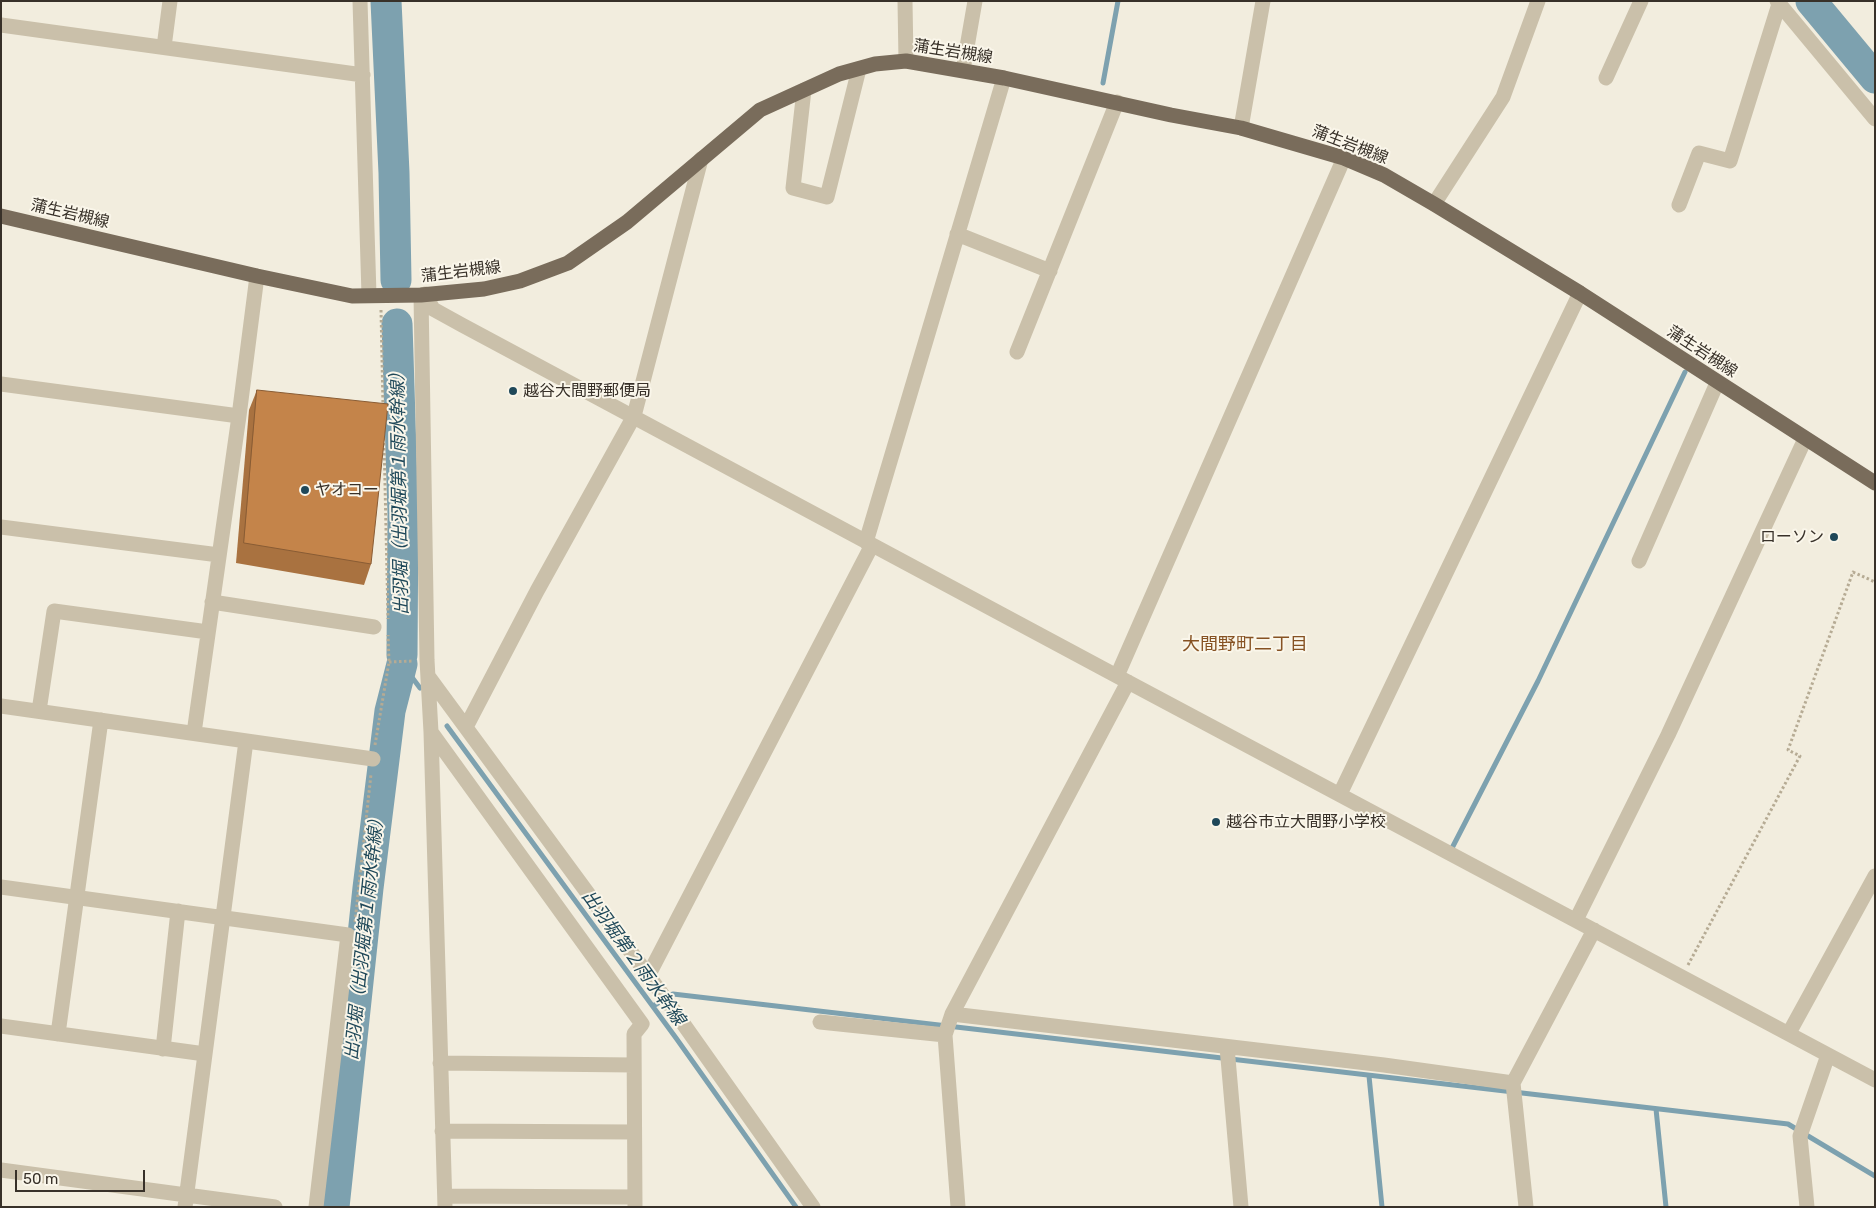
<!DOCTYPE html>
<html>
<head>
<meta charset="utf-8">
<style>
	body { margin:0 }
	#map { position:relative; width:1876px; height:1208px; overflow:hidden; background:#f2edde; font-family:Rubik,sans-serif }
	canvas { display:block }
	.frame { position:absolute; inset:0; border:2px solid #383129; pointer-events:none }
	.scale { position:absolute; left:15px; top:1170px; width:130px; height:22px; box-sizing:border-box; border:2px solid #383129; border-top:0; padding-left:6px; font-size:15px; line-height:18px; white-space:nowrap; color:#383129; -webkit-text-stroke:4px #faf6ea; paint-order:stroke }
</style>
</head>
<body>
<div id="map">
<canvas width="1876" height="1208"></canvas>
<div class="frame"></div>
<div class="scale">50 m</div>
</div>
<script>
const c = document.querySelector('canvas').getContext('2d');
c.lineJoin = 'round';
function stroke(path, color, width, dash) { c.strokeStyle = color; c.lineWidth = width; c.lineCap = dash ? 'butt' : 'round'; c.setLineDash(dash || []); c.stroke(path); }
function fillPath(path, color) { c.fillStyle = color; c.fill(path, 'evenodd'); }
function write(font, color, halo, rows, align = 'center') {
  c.font = font + ' Rubik,"Noto Sans JP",sans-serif'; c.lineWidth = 4; c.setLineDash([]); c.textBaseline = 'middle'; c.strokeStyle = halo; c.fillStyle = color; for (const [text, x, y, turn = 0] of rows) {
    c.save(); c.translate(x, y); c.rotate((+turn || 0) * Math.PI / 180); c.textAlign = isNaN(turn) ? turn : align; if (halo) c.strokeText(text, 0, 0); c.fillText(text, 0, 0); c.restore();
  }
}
stroke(new Path2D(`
	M 1103,83 L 1118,1
	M 402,664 L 420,688
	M 447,726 L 676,1038 L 796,1207
	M 1450,852 L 1538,681 L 1685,372
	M 653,1006 L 673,994 L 1788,1124 L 1875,1176
	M 1369,1076 L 1382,1207
	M 1656,1109 L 1666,1207`), '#7da1af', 5);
stroke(new Path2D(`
	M 386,1 L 394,173 L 396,280
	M 1811,1 L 1875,78
	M 397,324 L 403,514 L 402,655
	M 334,1207 L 368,888 L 390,711 L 402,664`), '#7da1af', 31);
stroke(new Path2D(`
	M 381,310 L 383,406
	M 384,438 L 388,619
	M 389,662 L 413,661
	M 375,745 L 389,662 L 388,635
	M 355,922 L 371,774
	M 1688,965 L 1800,756 L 1788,750 L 1853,572 L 1875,582`), '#b6ab94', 3, [2.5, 2.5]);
stroke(new Path2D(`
	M 360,1 L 369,295
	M 905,1 L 906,61
	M 1777,1 L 1875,119
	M 1,25 L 363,75
	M 164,47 L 170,1
	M 963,70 L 975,1
	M 1606,78 L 1641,1
	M 804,90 L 793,188 L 827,197 L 859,69
	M 1241,128 L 1263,1
	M 1434,204 L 1503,97 L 1538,1
	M 1679,205 L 1699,153 L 1730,161 L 1779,4
	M 957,234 L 1050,271
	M 425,294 L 433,309 L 462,325 L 1128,682 L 1875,1080
	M 421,295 L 427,660 L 431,732 L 445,1207
	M 1017,352 L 1117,102
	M 1,384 L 239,416
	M 1,527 L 219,555
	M 866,542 L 1004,78
	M 1639,561 L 1717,383
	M 212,602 L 374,627
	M 428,676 L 670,1005 L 813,1207
	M 1117,676 L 1344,158
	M 1,706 L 373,759
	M 39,711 L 54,611 L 208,632
	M 466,727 L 537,591 L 634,416 L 701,159
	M 431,732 L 642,1024 L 634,1034 L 635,1207
	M 194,733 L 239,416 L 257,276
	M 1340,794 L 1580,293
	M 1,887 L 348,935 L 316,1207
	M 1576,920 L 1668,735 L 1805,439
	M 648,976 L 872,545
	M 952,1014 L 1384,1065 L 1513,1083
	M 820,1022 L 945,1035
	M 1,1026 L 205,1054
	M 1789,1033 L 1875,876
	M 58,1034 L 101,720
	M 1227,1047 L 1241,1207
	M 163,1049 L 178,911
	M 440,1063 L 634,1065
	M 442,1131 L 634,1132
	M 1,1170 L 275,1207
	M 445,1196 L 634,1197
	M 185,1207 L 246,741
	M 958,1207 L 945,1035 L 952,1014 L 1128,682
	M 1526,1207 L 1513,1083 L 1594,930
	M 1807,1207 L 1800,1136 L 1828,1055`), '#cac0aa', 15);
stroke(new Path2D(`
	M 1,216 L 257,276 L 352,296 L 421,295 L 484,289 L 520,281 L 568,263 L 627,222 L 760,110 L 839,74 L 875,64 L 906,61 L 1004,78 L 1171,115 L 1241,128 L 1344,158 L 1384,175 L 1434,204 L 1580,293 L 1875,483`), '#796c5b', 15);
fillPath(new Path2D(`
	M 257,390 L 371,564 L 364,585 L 236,563 L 249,410 Z`), '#a97240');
const building = new Path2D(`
	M 257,390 L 388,404 L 371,564 L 244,543 Z`);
fillPath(building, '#c4844a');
stroke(building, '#895c34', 1);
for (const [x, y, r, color] of [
	[513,391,5,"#1f4859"],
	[305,490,5,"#1f4859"],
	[1834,537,5,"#1f4859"],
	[1216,822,5,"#1f4859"]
]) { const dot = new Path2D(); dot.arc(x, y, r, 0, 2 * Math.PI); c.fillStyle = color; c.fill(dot); stroke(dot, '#faf6ea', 2); }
write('16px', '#383129', '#faf6ea', [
	["蒲生岩槻線",953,52,9],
	["蒲生岩槻線",1350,145,21],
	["蒲生岩槻線",70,214,13],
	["蒲生岩槻線",461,272,-7],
	["蒲生岩槻線",1702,352,33]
]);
write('16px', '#383129', '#faf6ea', [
	["越谷大間野郵便局",523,391],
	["ヤオコー",315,490],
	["ローソン",1824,537,"right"],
	["越谷市立大間野小学校",1226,822]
], 'left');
write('italic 18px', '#1f4859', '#faf6ea', [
	["出羽堀（出羽堀第１雨水幹線）",400,489,-91],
	["出羽堀（出羽堀第１雨水幹線）",365,935,-84],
	["出羽堀第２雨水幹線",633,958,54]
]);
write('18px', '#865223', '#faf6ea', [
	["大間野町二丁目",1245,645]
]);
</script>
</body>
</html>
